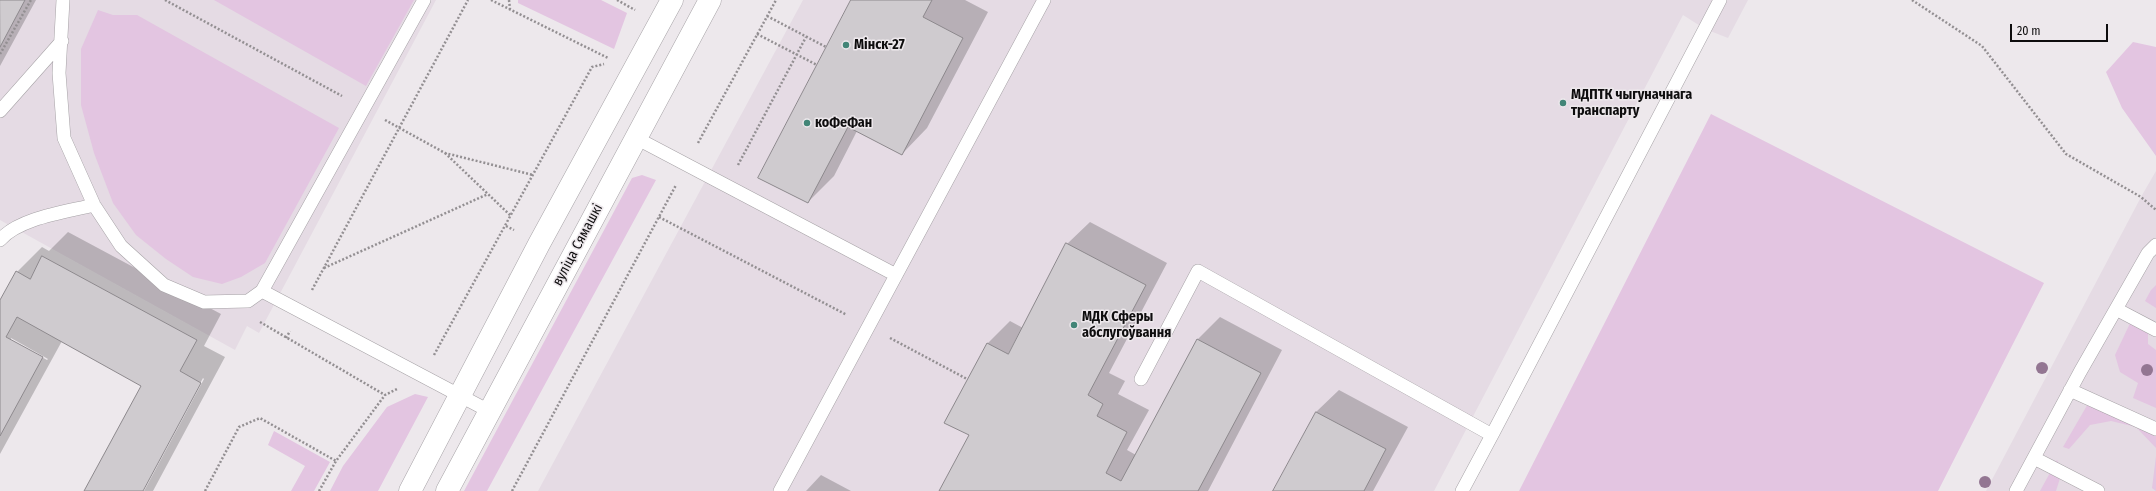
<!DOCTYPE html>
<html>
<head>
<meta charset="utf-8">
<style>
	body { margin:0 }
	#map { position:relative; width:2156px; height:491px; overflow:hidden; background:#ede8ec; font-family:"Fira Sans Condensed",sans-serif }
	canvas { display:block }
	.scale { position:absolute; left:2010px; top:24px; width:98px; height:18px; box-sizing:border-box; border:2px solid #0e0d0e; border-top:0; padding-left:5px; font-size:12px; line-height:14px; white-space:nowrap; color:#0e0d0e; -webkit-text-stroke:3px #ede8ec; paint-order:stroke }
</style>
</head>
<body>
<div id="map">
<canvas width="2156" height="491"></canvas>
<div class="scale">20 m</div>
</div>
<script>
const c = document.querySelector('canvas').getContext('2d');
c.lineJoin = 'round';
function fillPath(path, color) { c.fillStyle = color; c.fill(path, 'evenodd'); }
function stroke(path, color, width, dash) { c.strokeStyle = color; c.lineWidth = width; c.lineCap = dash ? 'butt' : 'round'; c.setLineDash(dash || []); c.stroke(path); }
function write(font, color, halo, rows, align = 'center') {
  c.font = font + ' "Fira Sans Condensed",sans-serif'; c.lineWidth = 3; c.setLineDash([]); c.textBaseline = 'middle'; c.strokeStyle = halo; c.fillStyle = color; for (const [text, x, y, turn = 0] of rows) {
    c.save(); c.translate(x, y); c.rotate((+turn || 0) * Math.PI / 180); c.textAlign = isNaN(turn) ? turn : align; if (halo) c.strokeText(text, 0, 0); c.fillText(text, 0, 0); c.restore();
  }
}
fillPath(new Path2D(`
	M 0,0 L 436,0 L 259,333 L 247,326 L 235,350 L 0,220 Z
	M 803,0 L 1748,0 L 1728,38 L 1705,29 L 1683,15 L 1434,491 L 538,491 Z
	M 2156,171 L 2156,491 L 1986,491 L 2141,197 Z`), '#e5dbe4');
fillPath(new Path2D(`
	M 214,0 L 414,0 L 366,86 Z
	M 518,0 L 601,0 L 627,13 L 614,49 L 518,3 Z
	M 98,10 L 113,15 L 137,15 L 339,128 L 265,263 L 241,277 L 222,284 L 193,277 L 166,259 L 136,235 L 113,203 L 94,153 L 81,105 L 81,49 Z
	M 2133,42 L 2156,47 L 2156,156 L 2122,108 L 2106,72 Z
	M 1711,114 L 2044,283 L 1938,491 L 1519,491 Z
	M 642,175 L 656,180 L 487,491 L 464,491 L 632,178 Z
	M 2156,285 L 2156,308 L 2145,301 L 2151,290 Z
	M 2133,317 L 2148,323 L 2148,344 L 2156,350 L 2156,408 L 2133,398 L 2138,383 L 2120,372 L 2115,355 Z
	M 415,394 L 428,397 L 378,491 L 330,491 L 343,466 L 387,407 Z
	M 2089,402 L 2156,427 L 2156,448 L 2136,427 L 2111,421 L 2090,425 L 2069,449 L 2063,447 Z
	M 274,431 L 330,462 L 314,491 L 291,491 L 305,466 L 268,445 Z
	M 2156,456 L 2156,491 L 2152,488 Z
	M 2057,460 L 2062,472 L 2056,491 L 2040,491 Z`), '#e3c5e1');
fillPath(new Path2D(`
	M 0,0 L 36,0 L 0,66 Z
	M 852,0 L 965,0 L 988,12 L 927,128 L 902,154 L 857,131 L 834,176 L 808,202 Z
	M 1090,222 L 1167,263 L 1109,373 L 1125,381 L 1118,394 L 1149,410 L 1127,450 L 1136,455 L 1197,340 L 1220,317 L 1282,350 L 1208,491 L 940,491 L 970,435 L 987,344 L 1010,321 L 1023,328 L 1067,244 Z
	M 68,232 L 221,314 L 204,346 L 225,357 L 153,491 L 144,491 L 204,379 L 203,378 L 142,491 L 85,491 L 143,385 L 62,341 L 0,454 L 0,303 L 17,272 L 42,247 L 49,251 ZM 11,338 L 48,359 L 47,360 L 11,340 Z
	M 1339,390 L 1408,427 L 1373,491 L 1274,491 L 1316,412 Z
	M 821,475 L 851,491 L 806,491 Z`), '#0003');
const building = new Path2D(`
	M 0,0 L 25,0 L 0,47 Z
	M 851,0 L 932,0 L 923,17 L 963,38 L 902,155 L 848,127 L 808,203 L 758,178 Z
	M 1066,243 L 1146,285 L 1088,395 L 1103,404 L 1097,416 L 1127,432 L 1106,473 L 1121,481 L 1197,339 L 1261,373 L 1198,491 L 939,491 L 969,435 L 944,423 L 987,343 L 1008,354 Z
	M 42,256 L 197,340 L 180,371 L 201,383 L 143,491 L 84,491 L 141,386 L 17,317 L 6,337 L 43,357 L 0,436 L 0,300 L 16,271 L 30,279 Z
	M 1316,412 L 1386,449 L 1364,491 L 1273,491 Z`);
fillPath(building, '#cfcbcf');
stroke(building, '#8d898d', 1);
const lane = new Path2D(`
	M 63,0 L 59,73 L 64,138 L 94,205 L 121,246 L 164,285 L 204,302 L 248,301 L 262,291 L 424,0
	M 0,111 L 62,41
	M 636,138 L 896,275
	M 0,240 C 19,218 66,212 94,205
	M 262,291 L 489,411
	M 2116,309 L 2156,330
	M 1141,379 L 1198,271 L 1492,435 L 1720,0
	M 2070,390 L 2156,429
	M 2034,458 L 2098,491
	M 780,491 L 1044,0
	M 1462,491 L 1492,435
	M 2016,491 L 2080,372 L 2148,253 L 2156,245`);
const secondary = new Path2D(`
	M 410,491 L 539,244 L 672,0
	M 447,491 L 710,0`);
stroke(lane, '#a6a2a6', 14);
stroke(secondary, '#a6a2a6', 23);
stroke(new Path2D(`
	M 165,0 L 342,96
	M 491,0 L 608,58
	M 509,0 L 510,9
	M 617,0 L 635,10
	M 1912,0 L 1982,46 L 2066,154 L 2141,197 L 2156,210
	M 767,16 L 826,47
	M 757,34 L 817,65
	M 0,54 L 31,0
	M 385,120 L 445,153 L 533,175
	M 698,143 L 776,0
	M 445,153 L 511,216
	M 738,165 L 806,37
	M 659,217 L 847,315
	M 506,226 L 514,230
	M 324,268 L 488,194
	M 312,290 L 468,0
	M 260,322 L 385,395
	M 286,338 L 290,331
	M 890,338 L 967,379
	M 434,355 L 592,67 L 604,64
	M 205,491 L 239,427 L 260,418 L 336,461
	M 319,491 L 336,461 L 385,395 L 397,389
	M 512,491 L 676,185`), '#938f92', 2.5, [2, 2]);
stroke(lane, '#fff', 13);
stroke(secondary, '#fff', 22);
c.fillStyle = '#937692';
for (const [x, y] of [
	[2042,368],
	[2147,370],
	[1985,482]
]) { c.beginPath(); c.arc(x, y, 6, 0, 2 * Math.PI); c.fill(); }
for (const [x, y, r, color] of [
	[846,45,4,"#428577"],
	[1563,103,4,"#428577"],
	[807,123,4,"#428577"],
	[1074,325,4,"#428577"]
]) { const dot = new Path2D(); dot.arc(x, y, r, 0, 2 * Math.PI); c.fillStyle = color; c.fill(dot); stroke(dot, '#ede8ec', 1.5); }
write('bold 14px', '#0e0d0e', '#ede8ec', [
	["Мінск-27",854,45],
	["МДПТК чыгуначнага",1571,95],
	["транспарту",1571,111],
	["коФеФан",815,123],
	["МДК Сферы",1082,317],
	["абслугоўвання",1082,333]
], 'left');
write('14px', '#0e0d0e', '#ede8ec', [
	["вуліца Сямашкі",578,245,-62]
]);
</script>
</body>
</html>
